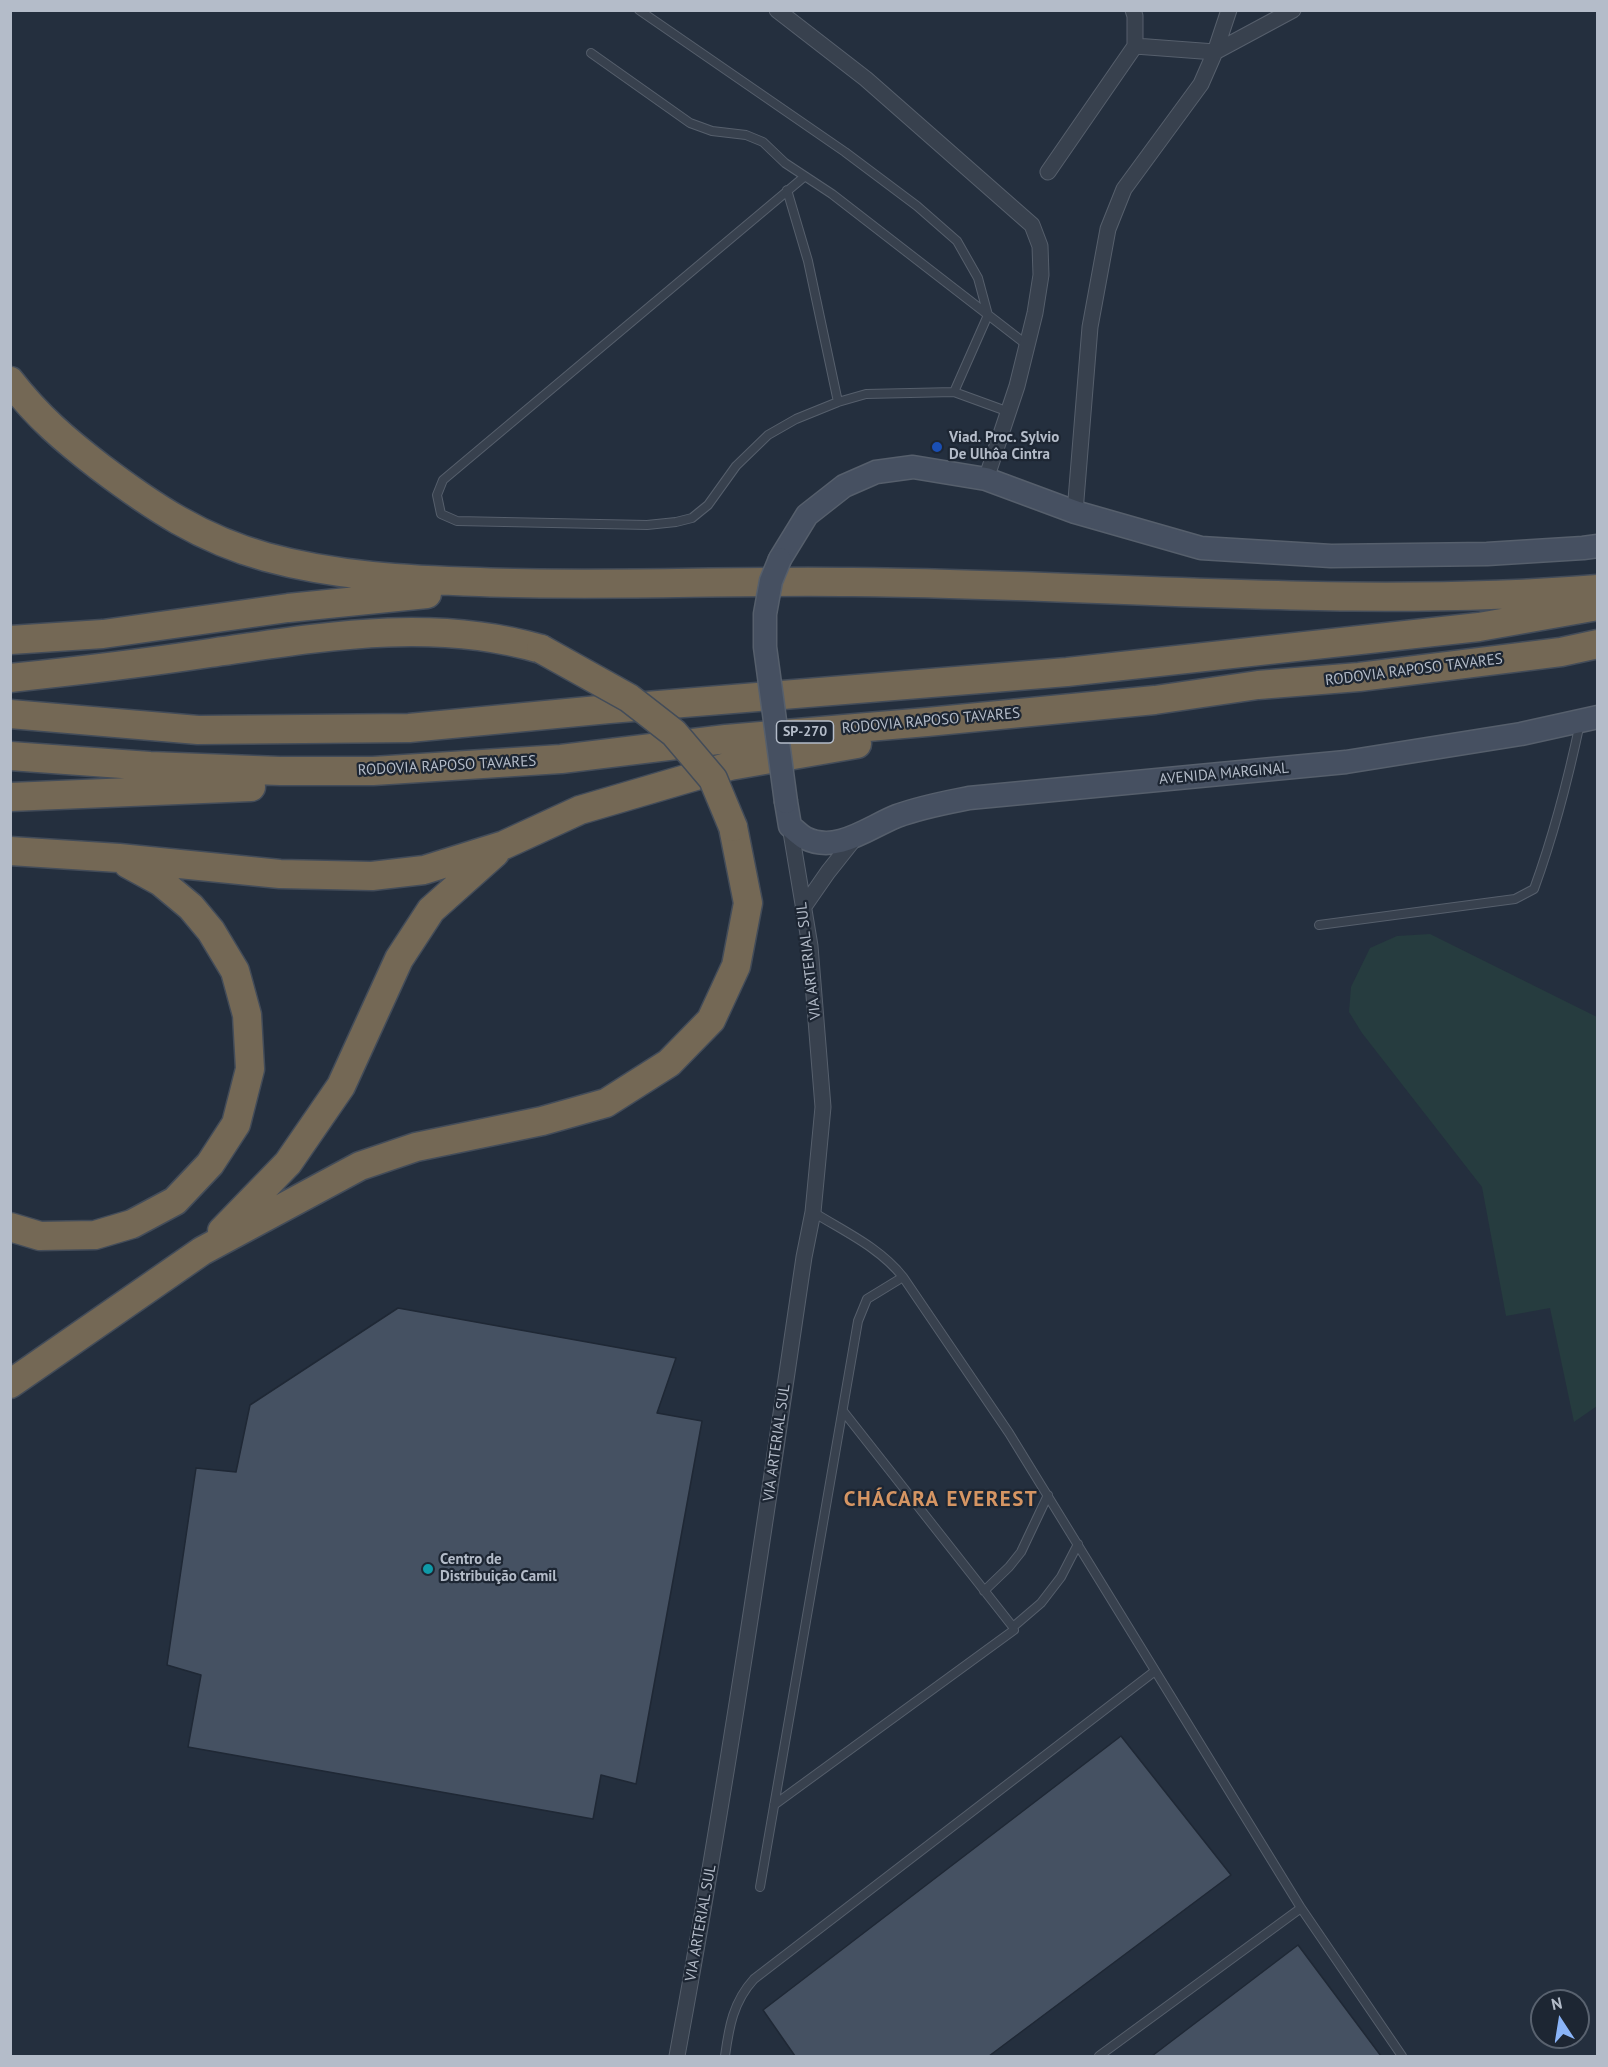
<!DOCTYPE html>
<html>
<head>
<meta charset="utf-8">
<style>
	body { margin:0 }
	#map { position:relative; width:1608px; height:2067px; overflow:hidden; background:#242f3e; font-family:"PT Sans",sans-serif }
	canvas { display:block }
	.frame { position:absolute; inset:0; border:12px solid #b4bcc9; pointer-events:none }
	.north { position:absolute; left:1530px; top:1989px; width:60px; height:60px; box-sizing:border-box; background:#1d2633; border:2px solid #59626f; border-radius:50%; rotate:348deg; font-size:16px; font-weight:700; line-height:24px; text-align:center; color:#b4bcc9 }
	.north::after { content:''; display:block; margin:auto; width:21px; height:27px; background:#8ab4f8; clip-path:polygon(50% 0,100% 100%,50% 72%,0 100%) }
</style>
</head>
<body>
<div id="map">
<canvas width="1608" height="2067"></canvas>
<div class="frame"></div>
<div class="north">N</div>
</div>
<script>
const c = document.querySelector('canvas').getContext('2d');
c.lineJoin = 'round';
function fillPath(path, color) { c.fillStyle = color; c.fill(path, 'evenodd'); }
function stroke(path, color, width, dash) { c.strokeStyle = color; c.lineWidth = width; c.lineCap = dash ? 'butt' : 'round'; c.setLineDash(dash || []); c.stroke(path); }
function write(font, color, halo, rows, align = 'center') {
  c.font = font + ' "PT Sans",sans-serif'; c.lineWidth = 4.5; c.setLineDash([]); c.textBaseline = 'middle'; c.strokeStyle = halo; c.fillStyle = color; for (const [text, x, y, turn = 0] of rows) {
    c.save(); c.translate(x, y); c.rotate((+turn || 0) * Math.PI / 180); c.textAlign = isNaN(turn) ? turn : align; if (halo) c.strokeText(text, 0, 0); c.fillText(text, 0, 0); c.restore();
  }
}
fillPath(new Path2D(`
	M 1430,934 L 1597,1017 L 1597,1406 L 1574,1422 L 1550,1308 L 1506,1316 L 1482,1187 L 1362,1033 L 1349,1012 L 1351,987 L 1370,948 L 1397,936 Z`), '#263c3f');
const building = new Path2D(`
	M 398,1308 L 676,1358 L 657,1413 L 702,1421 L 636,1784 L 601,1775 L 593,1819 L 188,1747 L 201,1675 L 167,1665 L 196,1468 L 236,1472 L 250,1405 Z
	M 1121,1736 L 1231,1875 L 989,2056 L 795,2056 L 763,2010 Z
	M 1298,1945 L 1381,2056 L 1152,2056 Z`);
fillPath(building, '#455162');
stroke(building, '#1f2835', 1.5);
const lane = new Path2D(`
	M 639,10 L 845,152 L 917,206 L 957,241 L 978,278 L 988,315 L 954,392
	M 591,53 L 690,123 L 712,131 L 746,135 L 763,142 L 785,163 L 832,194 L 1027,345
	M 804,177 L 443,480 L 437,495 L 441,514 L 457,521 L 647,525 L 676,522 L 692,518 L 708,505 L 736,466 L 768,435 L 796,419 L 838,402 L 866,394 L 954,392 L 1009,412
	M 787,190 L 808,261 L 838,402
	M 1319,925 L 1515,899 L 1534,889 C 1554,834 1568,780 1580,723
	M 813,1212 C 845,1232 879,1247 903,1277 L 1009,1433 L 1301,1908 L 1402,2056
	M 984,1591 L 1009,1567 L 1021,1552 L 1048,1495
	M 1013,1627 L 1041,1603 L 1061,1577 L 1078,1544
	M 774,1805 L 1014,1630 L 1013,1627 L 843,1411
	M 760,1887 L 858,1321 L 867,1299 L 903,1277
	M 725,2056 C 729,2027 733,2002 754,1979 L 1155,1671
	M 1099,2056 L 1301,1908`);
const street = new Path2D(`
	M 777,10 L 866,79 L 1032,225 L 1040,246 L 1041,275 L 1035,313 L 1017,386 L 986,479
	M 1135,46 L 1215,52 L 1229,10
	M 1048,172 L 1135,46 L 1135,16 L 1133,10
	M 1075,512 L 1090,327 L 1108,229 L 1124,189 L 1201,84 L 1215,52 L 1293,10
	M 803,908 L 828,872 L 855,838
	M 677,2056 C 726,1791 765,1524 804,1257 L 813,1212 L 823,1107 L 810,946 L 790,826`);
const secondary = new Path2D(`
	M 780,559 L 807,515 L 844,486 L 876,472 L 913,467 L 986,479 L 1075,512 L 1201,548 L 1331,556 L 1487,554 L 1583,548 L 1598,546
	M 786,802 L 790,826 C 795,830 800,835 805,838 C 837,854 869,827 897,816 C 921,807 944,803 969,798 L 1346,762 L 1521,734 L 1598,717`);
const highway = new Path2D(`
	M 10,381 C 38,417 65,440 100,467 C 153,507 201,539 266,557 C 335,576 408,580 480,582 C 604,587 728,580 852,582 C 1101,584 1349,609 1598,589
	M 10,640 L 103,634 L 288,608 L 427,594
	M 10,678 C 77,671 144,663 210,653 C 321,637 431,617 541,649
	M 10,714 L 198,730 L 409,728 L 609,709 L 1067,672 L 1479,627 L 1598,606
	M 10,756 L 150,766 L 280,771 L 373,771 L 561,759 L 726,739 L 927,722 L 1155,700 L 1258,685 L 1359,677 L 1561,652 L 1598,644
	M 10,797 L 251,787
	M 10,851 L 119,858 L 280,874 L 372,876 L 424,870 L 504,845 L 580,810 L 730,766 L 857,744
	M 10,1227 L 40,1236 L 95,1235 L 132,1224 L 175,1201 L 210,1164 L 236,1124 L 250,1069 L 247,1015 L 235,971 L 211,931 L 191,907 L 161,882 L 128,864
	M 222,1231 L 288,1163 L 341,1086 L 399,959 L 431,910 L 495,853
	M 10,1384 L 202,1251 L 360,1166 L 416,1147 L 542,1121 L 606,1103 L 669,1063 L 711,1020 L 736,966 L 748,903 L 733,827`);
stroke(lane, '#565f6c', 10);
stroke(street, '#565f6c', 17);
stroke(secondary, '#565f6c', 25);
stroke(highway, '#434c59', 31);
stroke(lane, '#38414e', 8);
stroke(street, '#38414e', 15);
stroke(secondary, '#465061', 22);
stroke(highway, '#746855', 28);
const secondaryBridge = new Path2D(`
	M 780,559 L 771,581 L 765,614 L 765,647 L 786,802`);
const highwayBridge = new Path2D(`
	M 541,649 L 629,698 L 674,733 L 713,779 L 733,827`);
stroke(secondaryBridge, '#565f6c', 25, []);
stroke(highwayBridge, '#434c59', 31, []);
stroke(secondaryBridge, '#465061', 22);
stroke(highwayBridge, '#746855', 28);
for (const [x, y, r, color] of [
	[937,447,6,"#1a4fb4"],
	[428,1569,6,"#0f9aa8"]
]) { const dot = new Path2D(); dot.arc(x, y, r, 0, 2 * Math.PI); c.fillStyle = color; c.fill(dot); stroke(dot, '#1d2633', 2); }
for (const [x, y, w] of [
	[805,732,57]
]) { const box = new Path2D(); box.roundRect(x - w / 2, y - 11, w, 22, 4.5); c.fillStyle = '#1d2633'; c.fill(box); stroke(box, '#b4bcc9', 1.5); }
write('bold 14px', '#b4bcc9', null, [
	["SP-270",805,732]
]);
write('bold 15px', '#b4bcc9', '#1d2633', [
	["Viad. Proc. Sylvio",949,438],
	["De Ulhôa Cintra",949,455],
	["Centro de",440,1560],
	["Distribuição Camil",440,1577]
], 'left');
write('15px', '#b4bcc9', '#1d2633', [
	["RODOVIA RAPOSO TAVARES",1414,670,-7],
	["RODOVIA RAPOSO TAVARES",931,721,-5],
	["RODOVIA RAPOSO TAVARES",447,766,-3],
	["AVENIDA MARGINAL",1224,774,-5],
	["VIA ARTERIAL SUL",809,961,-97],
	["VIA ARTERIAL SUL",777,1443,-82],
	["VIA ARTERIAL SUL",701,1923,-80]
]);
c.letterSpacing = '1.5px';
write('bold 21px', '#d59563', '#1d2633', [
	["CHÁCARA EVEREST",941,1500]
]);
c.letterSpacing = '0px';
</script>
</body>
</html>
